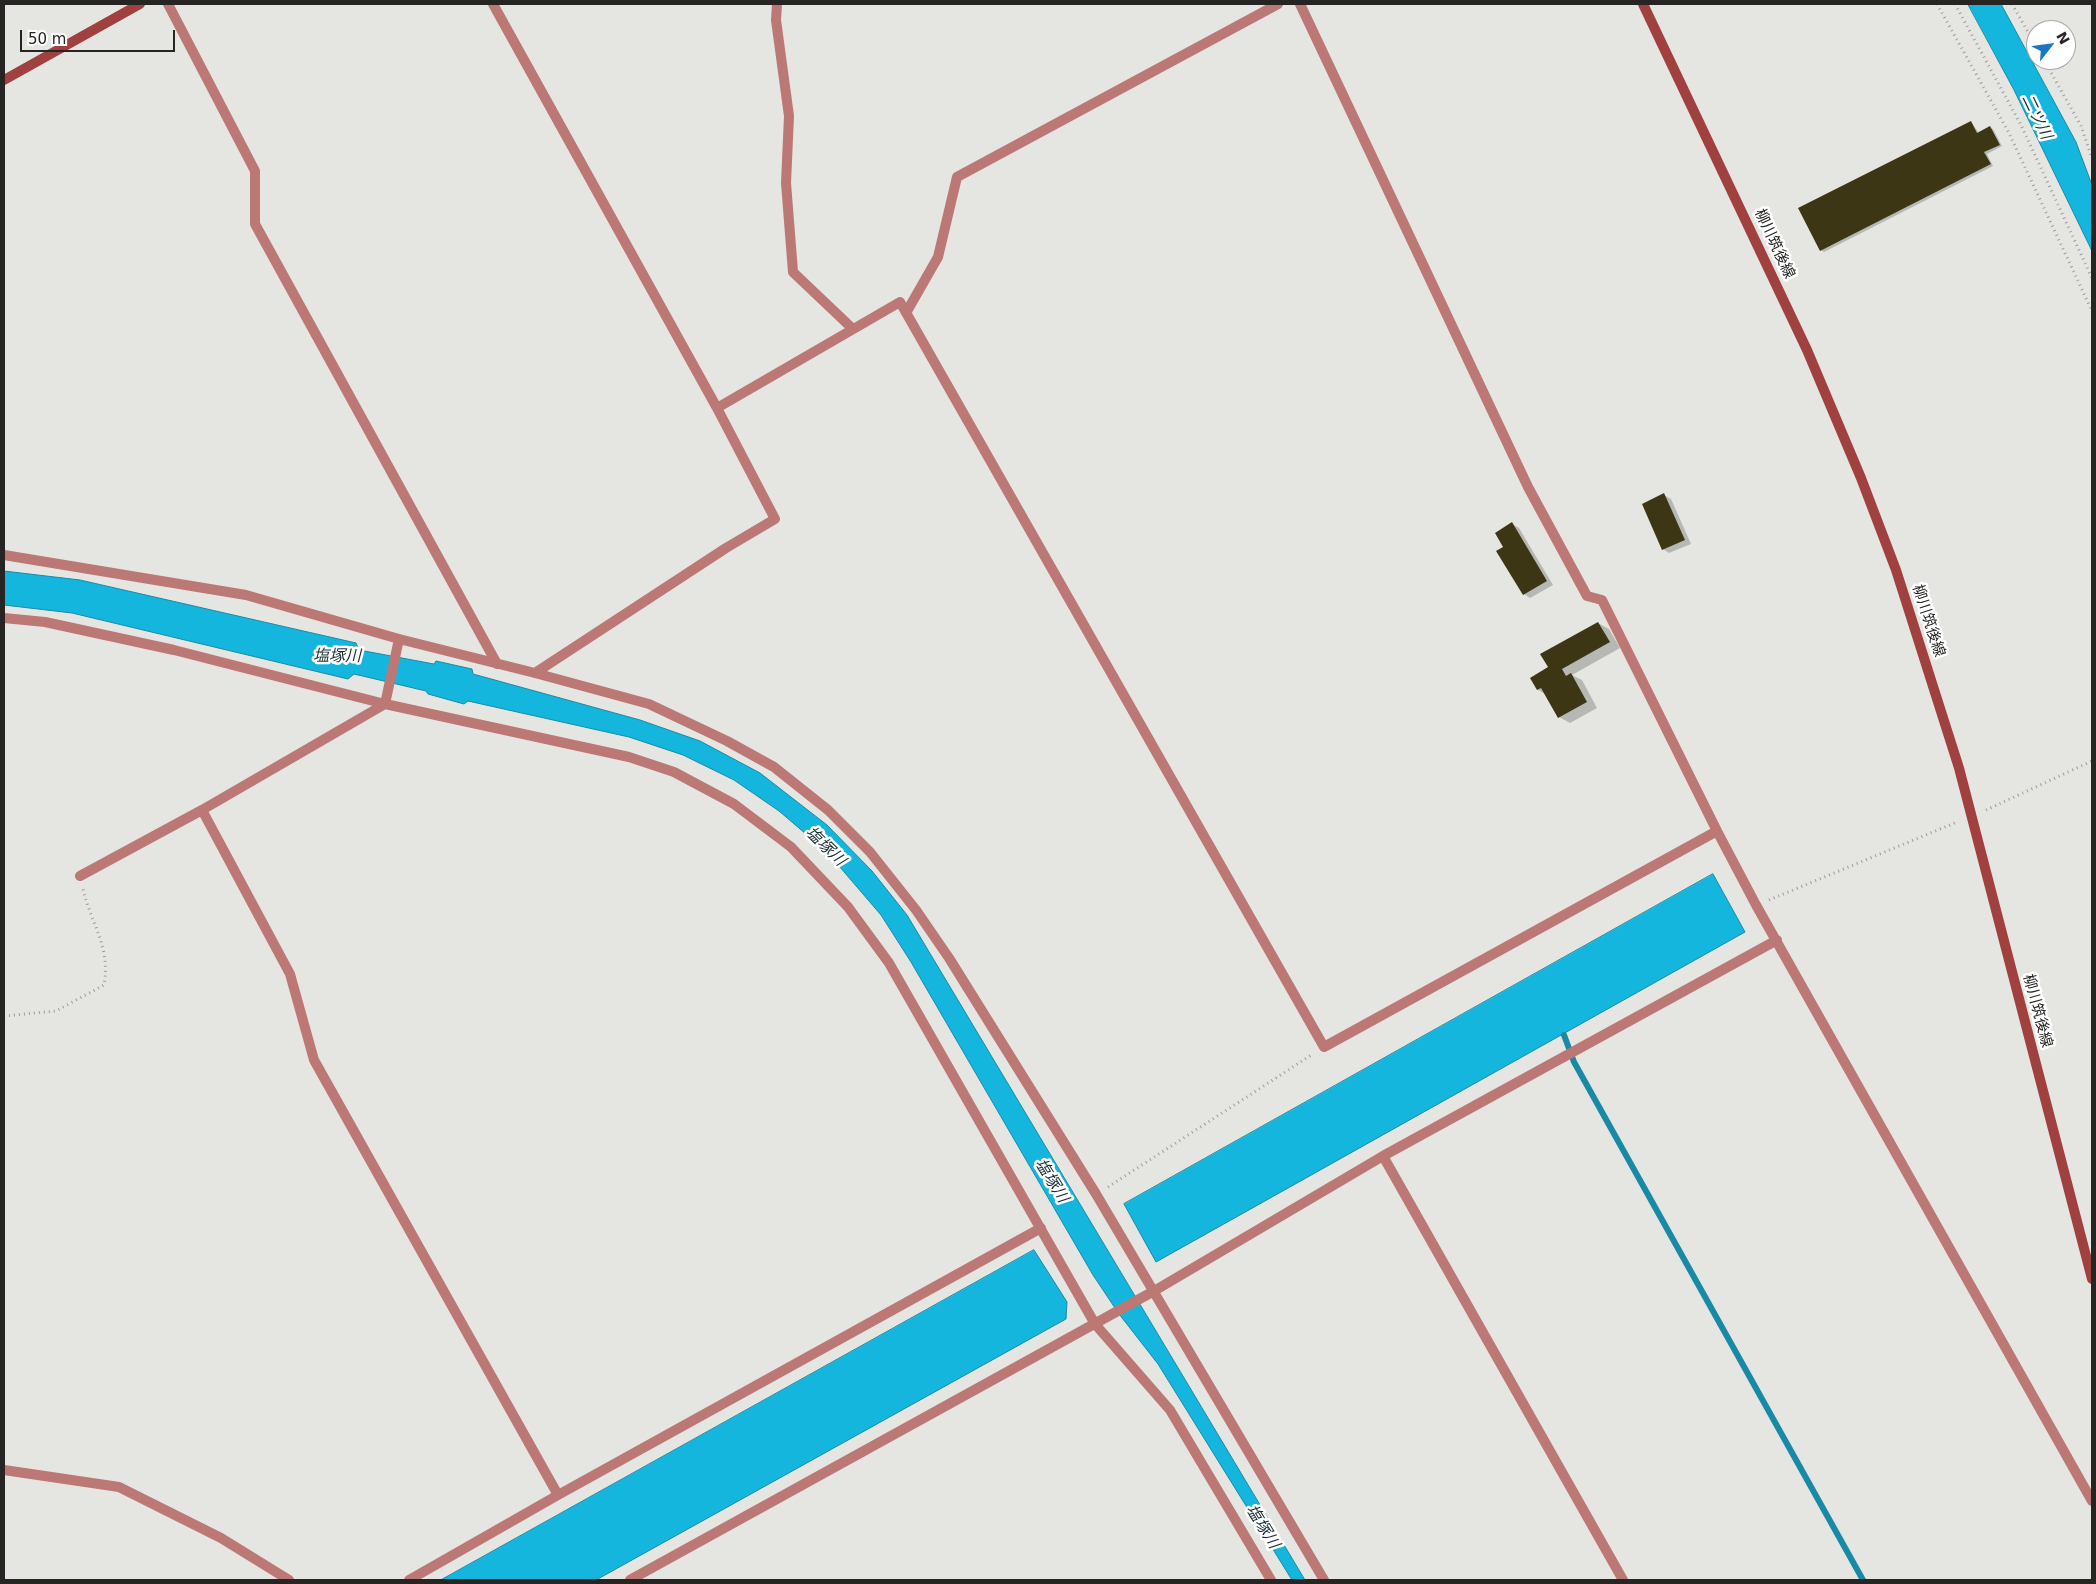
<!DOCTYPE html>
<html>
<head>
<meta charset="utf-8">
<style>
	body { margin:0 }
	#map { position:relative; width:2096px; height:1584px; overflow:hidden; background:#e5e5e2; font-family:"DejaVu Sans",sans-serif }
	canvas { display:block }
	.frame { position:absolute; inset:0; border:5px solid #262524; pointer-events:none }
	.north { position:absolute; left:2026px; top:20px; width:50px; height:50px; box-sizing:border-box; background:#fff; border:1px solid #a8a8a7; border-radius:50%; rotate:60deg; font-size:14px; font-weight:700; line-height:20px; text-align:center; color:#262524 }
	.north::after { content:''; display:block; margin:auto; width:18px; height:22px; background:#1978c4; clip-path:polygon(50% 0,100% 100%,50% 72%,0 100%) }
	.scale { position:absolute; left:20px; top:30px; width:155px; height:22px; box-sizing:border-box; border:2px solid #262524; border-top:0; padding-left:6px; font-size:15px; line-height:18px; white-space:nowrap; color:#262524; -webkit-text-stroke:4px #fff; paint-order:stroke }
</style>
</head>
<body>
<div id="map">
<canvas width="2096" height="1584"></canvas>
<div class="frame"></div>
<div class="north">N</div>
<div class="scale">50 m</div>
</div>
<script>
const c = document.querySelector('canvas').getContext('2d');
c.lineJoin = 'round';
function fillPath(path, color) { c.fillStyle = color; c.fill(path, 'evenodd'); }
function stroke(path, color, width, dash) { c.strokeStyle = color; c.lineWidth = width; c.lineCap = dash ? 'butt' : 'round'; c.setLineDash(dash || []); c.stroke(path); }
function write(font, color, halo, rows, align = 'center') {
  c.font = font + ' "DejaVu Sans","Noto Sans JP",sans-serif'; c.lineWidth = 5; c.setLineDash([]); c.textBaseline = 'middle'; c.strokeStyle = halo; c.fillStyle = color; for (const [text, x, y, turn = 0] of rows) {
    c.save(); c.translate(x, y); c.rotate((+turn || 0) * Math.PI / 180); c.textAlign = isNaN(turn) ? turn : align; if (halo) c.strokeText(text, 0, 0); c.fillText(text, 0, 0); c.restore();
  }
}
const water = new Path2D(`
	M 1968,4 L 2001,4 L 2076,142 L 2092,185 L 2092,251 L 2014,90 Z
	M 4,571 L 80,580 L 356,643 L 359,650 L 434,664 L 436,661 L 472,669 L 473,674 L 640,720 L 700,741 L 760,773 L 827,825 L 872,871 L 907,915 L 1305,1580 L 1292,1580 L 1158,1364 L 1119,1314 L 1093,1275 L 911,962 L 881,915 L 827,852 L 779,811 L 734,780 L 683,755 L 629,737 L 468,701 L 464,704 L 428,694 L 426,691 L 354,674 L 348,679 L 72,613 L 4,605 Z
	M 1713,874 L 1745,932 L 1156,1262 L 1124,1204 Z
	M 1034,1250 L 1067,1302 L 1066,1319 L 596,1580 L 441,1580 Z`);
fillPath(water, '#14b6dd');
stroke(water, '#198aa6', 1);
fillPath(new Path2D(`
	M 1971,122 L 1979,133 L 1990,128 L 1993,129 L 2002,146 L 1987,154 L 1993,166 L 1824,252 L 1821,250 Z
	M 1664,495 L 1671,499 L 1691,544 L 1669,553 L 1663,549 Z
	M 1512,524 L 1519,528 L 1553,585 L 1530,598 L 1524,594 L 1505,547 Z
	M 1598,623 L 1609,629 L 1620,648 L 1572,675 L 1582,680 L 1597,708 L 1570,723 L 1559,717 L 1547,695 L 1538,690 L 1550,668 Z`), '#0003');
stroke(new Path2D(`
	M 1564,1035 L 1574,1062 L 1863,1580`), '#198aa6', 6);
fillPath(new Path2D(`
	M 1971,121 L 1977,133 L 1990,126 L 2000,145 L 1984,152 L 1991,164 L 1820,251 L 1798,208 Z
	M 1664,493 L 1685,540 L 1662,550 L 1642,504 Z
	M 1512,522 L 1547,581 L 1523,595 L 1496,551 L 1503,547 L 1495,533 Z
	M 1598,622 L 1610,642 L 1562,669 L 1566,676 L 1571,673 L 1587,702 L 1558,718 L 1541,688 L 1537,690 L 1530,678 L 1548,667 L 1540,654 Z`), '#3d3614');
stroke(new Path2D(`
	M 1937,4 L 2009,133 L 2092,311
	M 1955,4 L 2021,125 L 2092,278
	M 2012,4 L 2036,46
	M 2044,60 L 2081,126 L 2092,158
	M 1986,810 L 2092,761
	M 1769,900 L 1957,822
	M 4,1016 L 56,1011 L 104,985 C 111,947 91,924 83,889
	M 1108,1187 L 1313,1054`), '#9d9d9a', 3, [1, 4]);
stroke(new Path2D(`
	M 777,4 L 776,20 L 789,116 L 786,183`), '#bb7874', 10);
stroke(new Path2D(`
	M 168,4 L 255,171 L 255,224 L 497,664
	M 493,4 L 717,408 L 775,519 L 726,548 L 535,673
	M 1300,4 L 1528,487 L 1587,596 L 1602,600 L 1717,831 L 1756,905 L 2092,1501
	M 786,183 L 793,272 L 853,329
	M 906,313 L 938,257 L 957,177 L 1278,4
	M 717,408 L 900,302 L 1324,1047 L 1717,831
	M 4,555 L 246,595 L 399,639 L 535,673 L 649,704 L 727,741 L 774,767 L 828,810 L 870,852 L 916,910 L 949,958 L 1096,1194 L 1324,1580
	M 4,618 L 45,622 L 174,650 L 385,704 L 629,757 L 674,772 L 734,804 L 791,847 L 848,907 L 889,963 L 1095,1324 L 1170,1410 L 1271,1580
	M 202,810 L 290,974 L 314,1060 L 558,1495
	M 80,876 L 202,810 L 385,704 L 399,639
	M 1383,1156 L 1623,1580
	M 4,1470 L 119,1487 L 221,1538 L 289,1580
	M 409,1580 L 558,1495 L 1041,1228
	M 630,1580 L 1154,1291 L 1383,1156 L 1777,940`), '#bb7874', 10);
stroke(new Path2D(`
	M 1643,4 L 1807,350 L 1861,478 L 1896,570 L 1959,768 L 2092,1279
	M 4,80 L 140,4`), '#a0403f', 10);
write('15px', '#262524', '#fff', [
	["柳川筑後線",1774,244,65],
	["柳川筑後線",1928,621,72],
	["柳川筑後線",2037,1011,75]
]);
write('italic 16px', '#182f36', '#fff', [
	["二ツ川",2036,117,64],
	["塩塚川",337,657],
	["塩塚川",825,847,44],
	["塩塚川",1051,1181,58],
	["塩塚川",1262,1527,58]
]);
</script>
</body>
</html>
